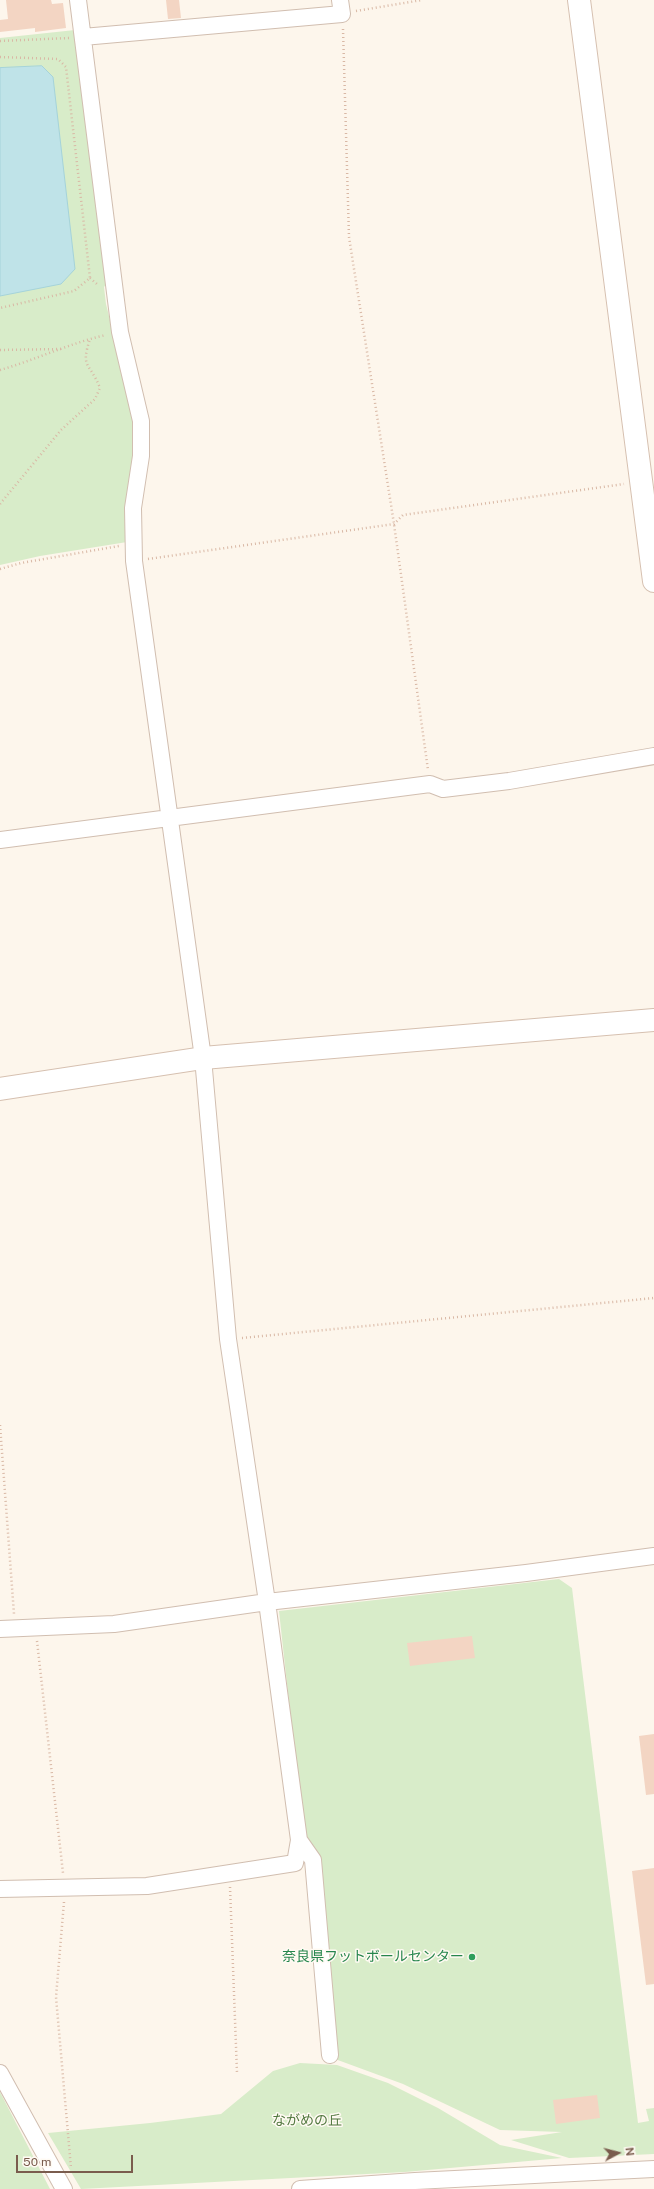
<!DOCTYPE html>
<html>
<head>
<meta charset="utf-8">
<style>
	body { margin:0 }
	#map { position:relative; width:654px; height:2189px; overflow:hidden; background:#fdf6ec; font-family:"Public Sans",sans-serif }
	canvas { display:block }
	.north { position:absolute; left:598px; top:2133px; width:40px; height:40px; -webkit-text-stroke:3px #fffaf3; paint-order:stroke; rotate:83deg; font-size:11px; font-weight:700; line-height:16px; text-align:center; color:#7a5c4d }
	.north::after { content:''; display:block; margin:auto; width:14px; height:18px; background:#7a5c4d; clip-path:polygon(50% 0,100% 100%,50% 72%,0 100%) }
	.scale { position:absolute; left:16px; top:2155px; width:117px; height:18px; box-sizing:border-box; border:2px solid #7a5c4d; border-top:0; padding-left:5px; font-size:12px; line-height:14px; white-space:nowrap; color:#7a5c4d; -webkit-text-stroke:3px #fffaf3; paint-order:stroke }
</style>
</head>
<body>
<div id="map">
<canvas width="654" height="2189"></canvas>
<div class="north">N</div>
<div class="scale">50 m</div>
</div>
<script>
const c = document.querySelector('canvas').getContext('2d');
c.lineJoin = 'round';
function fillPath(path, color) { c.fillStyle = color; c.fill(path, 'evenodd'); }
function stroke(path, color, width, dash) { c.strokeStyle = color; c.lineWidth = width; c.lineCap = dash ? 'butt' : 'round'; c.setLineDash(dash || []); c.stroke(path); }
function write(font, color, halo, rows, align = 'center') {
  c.font = font + ' "Public Sans","Noto Sans JP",sans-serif'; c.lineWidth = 3; c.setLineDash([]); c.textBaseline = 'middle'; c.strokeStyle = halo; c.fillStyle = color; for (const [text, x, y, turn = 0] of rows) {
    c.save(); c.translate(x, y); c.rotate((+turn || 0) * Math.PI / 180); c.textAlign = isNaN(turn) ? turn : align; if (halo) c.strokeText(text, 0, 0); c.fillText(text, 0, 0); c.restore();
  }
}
fillPath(new Path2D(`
	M 75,30 L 107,283 L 104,287 L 106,304 L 135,421 L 136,456 L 127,542 L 40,556 L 0,565 L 0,38 Z
	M 559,1579 L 572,1588 L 638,2123 L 649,2121 L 646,2109 L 654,2108 L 654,2154 L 569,2158 L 511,2140 L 562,2132 L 500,2130 L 403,2084 L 335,2059 L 304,1839 L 279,1611 Z
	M 300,2063 L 337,2065 L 388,2083 L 438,2108 L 500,2145 L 562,2158 L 405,2172 L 81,2189 L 48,2133 L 150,2123 L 221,2114 L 273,2071 Z
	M 0,2092 L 50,2189 L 0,2189 Z`), '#d8ecc9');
const water = new Path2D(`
	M 42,66 L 53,77 L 75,269 L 61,284 L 0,296 L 0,68 Z`);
fillPath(water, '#bfe3e8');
stroke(water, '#a5d3da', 1);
fillPath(new Path2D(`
	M 6,0 L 51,0 L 52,4 L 63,3 L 66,28 L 35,32 L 35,28 L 0,32 L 0,20 L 8,19 Z
	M 166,0 L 179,0 L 181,18 L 168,19 Z
	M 472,1636 L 475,1658 L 410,1666 L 407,1643 Z
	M 654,1734 L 654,1794 L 646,1795 L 639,1736 Z
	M 654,1868 L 654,1984 L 646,1985 L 632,1871 Z
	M 597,2095 L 600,2118 L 556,2124 L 553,2100 Z`), '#f3d5c3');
const street = new Path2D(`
	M 83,37 L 342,14 L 340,0
	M 0,840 L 430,784 L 443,789 L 509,781 L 654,756
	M 0,1629 L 114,1624 L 267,1602 L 526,1573 L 654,1556
	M 299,1840 L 313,1860 L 330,2055
	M 0,1889 L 147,1886 L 295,1863 L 299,1840 L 267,1602 L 228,1339 L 203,1058 L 134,561 L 133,508 L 141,456 L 141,421 L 120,332 L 78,0
	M 0,2073 L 64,2189
	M 300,2189 L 415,2181 L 654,2169`);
const secondary = new Path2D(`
	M 579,0 L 654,581
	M 0,1089 L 203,1058 L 654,1020`);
stroke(street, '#d1beb0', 18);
stroke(secondary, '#d6c0b0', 24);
stroke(new Path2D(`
	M 356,11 L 422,0
	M 343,29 L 349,237 L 394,524 L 428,770
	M 0,41 L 69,38
	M 0,57 L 58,59 L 66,67 L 90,278 L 74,291 L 0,308
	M 90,278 L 98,285
	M 0,350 L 61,349
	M 0,370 C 35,360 70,343 106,335
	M 0,504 L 61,430 L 95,399 L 100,388 C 90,362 80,369 90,339
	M 148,559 L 394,524 L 403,515 L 624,484
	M 0,569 L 21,563 L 119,546
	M 242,1338 L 654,1298
	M 0,1425 L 14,1614
	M 37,1641 L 63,1873
	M 230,1887 L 237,2073
	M 64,1902 L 56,1997 L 71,2168`), '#d9b8a5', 2.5, [1, 3]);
stroke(street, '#fff', 16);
stroke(secondary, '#fff', 22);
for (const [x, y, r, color] of [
	[472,1957,4,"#2e9e5b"]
]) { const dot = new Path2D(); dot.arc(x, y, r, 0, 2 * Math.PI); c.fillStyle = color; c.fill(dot); stroke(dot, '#fffaf3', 1.5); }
write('14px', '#27864d', '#fffaf3', [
	["奈良県フットボールセンター",464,1957]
], 'right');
write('14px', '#537a41', '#fffaf3', [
	["ながめの丘",307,2121]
]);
</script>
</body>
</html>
